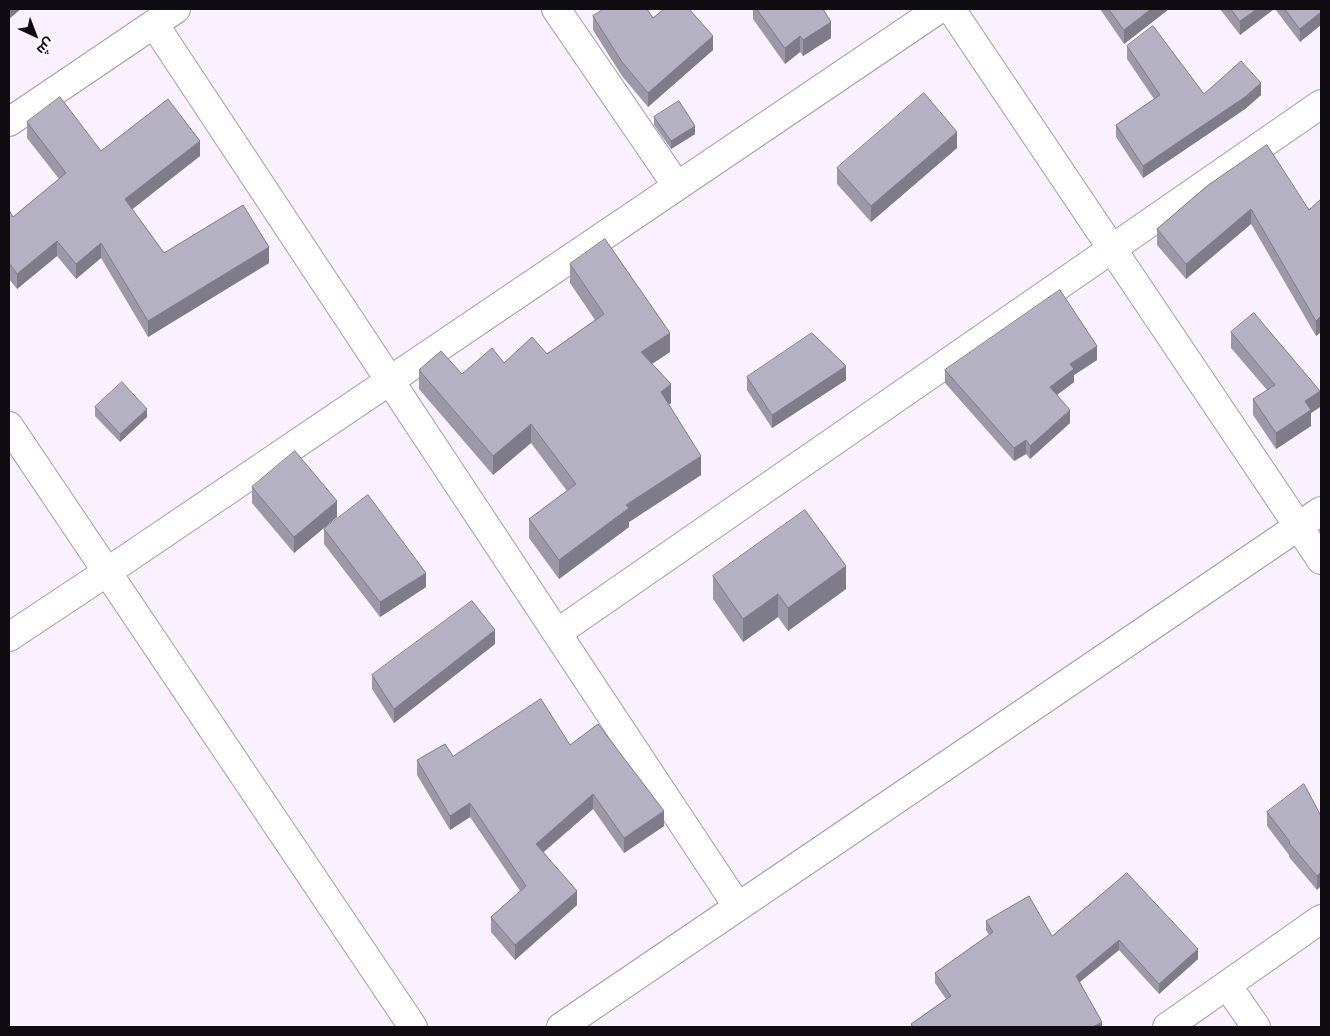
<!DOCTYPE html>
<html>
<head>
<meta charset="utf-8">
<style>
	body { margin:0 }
	#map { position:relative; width:1330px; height:1036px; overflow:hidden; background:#faf1fe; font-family:"Fira Sans Condensed",Cairo,sans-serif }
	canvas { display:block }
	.frame { position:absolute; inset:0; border:10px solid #0f0c11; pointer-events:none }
	.north { position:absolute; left:10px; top:10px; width:50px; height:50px; -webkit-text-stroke:4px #fff; paint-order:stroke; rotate:137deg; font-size:14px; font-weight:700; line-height:20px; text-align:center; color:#0f0c11 }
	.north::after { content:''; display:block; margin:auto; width:18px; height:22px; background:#0f0c11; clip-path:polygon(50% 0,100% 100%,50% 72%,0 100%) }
</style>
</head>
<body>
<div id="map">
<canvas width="1330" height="1036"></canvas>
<div class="frame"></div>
<div class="north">ش</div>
</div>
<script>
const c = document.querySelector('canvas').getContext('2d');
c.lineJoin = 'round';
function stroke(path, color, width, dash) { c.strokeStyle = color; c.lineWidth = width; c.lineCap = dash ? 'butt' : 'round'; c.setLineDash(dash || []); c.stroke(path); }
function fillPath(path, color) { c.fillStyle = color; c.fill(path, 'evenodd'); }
const minor = new Path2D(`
	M 556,9 L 677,186
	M 951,9 L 1321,560
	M 154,24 L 738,907
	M 9,122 L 176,9
	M 9,426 L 413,1027
	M 557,633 L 1321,104
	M 9,637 L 107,572 L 939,9
	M 1227,985 L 1256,1027
	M 561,1027 L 1321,511
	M 1167,1027 L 1321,919`);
stroke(minor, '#a398a8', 30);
stroke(minor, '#fff', 28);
fillPath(new Path2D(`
	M 753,9 L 823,9 L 831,38 L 803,56 L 800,52 L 785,64 L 753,19 Z
	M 1100,9 L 1169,9 L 1124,44 Z
	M 1220,9 L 1274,9 L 1240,35 Z
	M 1275,9 L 1321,9 L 1300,42 Z
	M 593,16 L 653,18 L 713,50 L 648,107 L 622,76 L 593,30 Z
	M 1127,46 L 1204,94 L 1261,95 L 1245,109 L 1143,178 L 1116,137 L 1116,125 L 1154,99 L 1127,59 Z
	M 654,117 L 695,134 L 671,149 L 654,125 Z
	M 27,122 L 101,151 L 200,156 L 132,209 L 164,253 L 269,263 L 148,337 L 101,258 L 76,279 L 57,256 L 17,289 L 9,279 L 9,210 L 13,217 L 59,179 L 27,138 Z
	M 957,148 L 871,222 L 837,184 L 837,168 Z
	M 1207,186 L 1309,210 L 1321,199 L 1321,332 L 1316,336 L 1251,224 L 1186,279 L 1157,245 L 1157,229 Z
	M 570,264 L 670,352 L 652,364 L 671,403 L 669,404 L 701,475 L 629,522 L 629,527 L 559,579 L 529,538 L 529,519 L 567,491 L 531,443 L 493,475 L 419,389 L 419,370 L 462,374 L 504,363 L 547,354 L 595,320 L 570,283 Z
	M 1231,332 L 1320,407 L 1311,413 L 1311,426 L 1276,449 L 1253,415 L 1253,399 L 1267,390 L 1231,348 Z
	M 1097,360 L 1074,375 L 1074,382 L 1057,395 L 1070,423 L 1030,459 L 1026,454 L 1014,461 L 945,383 L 945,370 Z
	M 747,377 L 846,380 L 772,428 L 747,390 Z
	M 95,407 L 147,417 L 120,442 L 95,416 Z
	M 252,487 L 337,517 L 294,553 L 252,503 Z
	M 324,529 L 426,587 L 380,617 L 324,544 Z
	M 713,576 L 846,589 L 788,631 L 778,617 L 743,642 L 713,599 Z
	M 495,644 L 394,723 L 372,689 L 372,675 Z
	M 570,745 L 664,826 L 624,853 L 593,809 L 544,852 L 577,905 L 515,960 L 491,932 L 491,917 L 520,891 L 470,817 L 450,830 L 417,775 L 417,760 Z
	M 1267,812 L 1321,816 L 1317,890 L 1289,857 L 1289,855 L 1267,826 Z
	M 1127,873 L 1198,959 L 1159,994 L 1119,950 L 1080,982 L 1102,1027 L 911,1027 L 911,1024 L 946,999 L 935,983 L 935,973 L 989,935 L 986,930 L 986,921 L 1052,936 Z`), '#9b98a8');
fillPath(new Path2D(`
	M 9,9 L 21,9 L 9,19 Z
	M 1151,9 L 1169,9 L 1124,44 L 1124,30 Z
	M 1257,9 L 1274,9 L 1240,35 L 1240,21 Z
	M 1321,12 L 1321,25 L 1300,42 L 1300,29 Z
	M 831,22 L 831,38 L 803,56 L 803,40 Z
	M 713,36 L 713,50 L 648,107 L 648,93 Z
	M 800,36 L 800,52 L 785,64 L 785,48 Z
	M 1261,83 L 1261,95 L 1245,109 L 1143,178 L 1143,166 Z
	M 695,126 L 695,134 L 671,149 L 671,141 Z
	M 957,132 L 957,148 L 871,222 L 871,206 Z
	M 200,141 L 200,156 L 125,215 L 125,199 Z
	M 1251,209 L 1251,224 L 1186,279 L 1186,264 Z
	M 57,241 L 57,256 L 17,289 L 17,274 Z
	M 101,243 L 101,258 L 76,279 L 76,264 Z
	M 269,247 L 269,263 L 148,337 L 148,321 Z
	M 1321,316 L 1321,332 L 1316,336 L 1316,321 Z
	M 670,333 L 670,352 L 641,371 L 641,352 Z
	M 1097,346 L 1097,360 L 1074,375 L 1074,382 L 1050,400 L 1050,387 L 1070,364 Z
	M 846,366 L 846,380 L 772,428 L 772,415 Z
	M 671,384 L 671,403 L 661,411 L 661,392 Z
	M 1320,391 L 1320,407 L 1311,413 L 1311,426 L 1276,449 L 1276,433 L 1305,401 Z
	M 147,409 L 147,417 L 120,442 L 120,434 Z
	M 1070,410 L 1070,423 L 1030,459 L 1030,446 Z
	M 531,424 L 531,443 L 493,475 L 493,456 Z
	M 1026,440 L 1026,454 L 1014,461 L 1014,448 Z
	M 701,456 L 701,475 L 629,522 L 629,527 L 559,579 L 559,560 L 626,505 Z
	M 337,501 L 337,517 L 294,553 L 294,537 Z
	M 846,566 L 846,589 L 788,631 L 788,608 Z
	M 426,573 L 426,587 L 380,617 L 380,602 Z
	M 778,594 L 778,617 L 743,642 L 743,619 Z
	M 495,630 L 495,644 L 394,723 L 394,709 Z
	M 593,794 L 593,809 L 536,858 L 536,844 Z
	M 470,803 L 470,817 L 450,830 L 450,816 Z
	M 664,811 L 664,826 L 624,853 L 624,838 Z
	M 1321,872 L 1321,886 L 1317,890 L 1317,876 Z
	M 577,891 L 577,905 L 515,960 L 515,945 Z
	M 1119,940 L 1119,950 L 1076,985 L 1076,976 Z
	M 1198,949 L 1198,959 L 1159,994 L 1159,984 Z
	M 1102,1022 L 1102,1027 L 1093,1027 Z`), '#7e7c88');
const building = new Path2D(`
	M 604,9 L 647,9 L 653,18 L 664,9 L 689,9 L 713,36 L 648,93 L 622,62 L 593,16 Z
	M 757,9 L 823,9 L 831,22 L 803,40 L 800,36 L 785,48 Z
	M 1109,9 L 1151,9 L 1124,30 Z
	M 1231,9 L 1257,9 L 1240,21 Z
	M 1285,9 L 1321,9 L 1321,12 L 1300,29 Z
	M 1153,26 L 1204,94 L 1241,61 L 1261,83 L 1245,97 L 1143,166 L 1116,125 L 1160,95 L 1127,46 Z
	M 924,93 L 957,132 L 871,206 L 837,168 Z
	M 60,97 L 101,151 L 168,99 L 200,141 L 125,199 L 164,253 L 243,205 L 269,247 L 148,321 L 101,243 L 76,264 L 57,241 L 17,274 L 9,263 L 9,210 L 13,217 L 66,173 L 27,122 Z
	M 679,101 L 695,126 L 671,141 L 654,117 Z
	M 1267,145 L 1309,210 L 1321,199 L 1321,316 L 1316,321 L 1251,209 L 1186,264 L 1157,229 L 1207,186 Z
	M 605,239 L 670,333 L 641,352 L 671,384 L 661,392 L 701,456 L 626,505 L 629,508 L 559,560 L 529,519 L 576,484 L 531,424 L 493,456 L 419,370 L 441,351 L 462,374 L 492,348 L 504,363 L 532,337 L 547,354 L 604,314 L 570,264 Z
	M 1060,290 L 1097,346 L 1070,364 L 1074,369 L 1050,387 L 1070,410 L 1030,446 L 1026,440 L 1014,448 L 945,370 Z
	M 1254,313 L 1320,391 L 1305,401 L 1311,410 L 1276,433 L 1253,399 L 1275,385 L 1231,332 Z
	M 812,333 L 846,366 L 772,415 L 747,377 Z
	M 122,382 L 147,409 L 120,434 L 95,407 Z
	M 295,451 L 337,501 L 294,537 L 252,487 Z
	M 368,495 L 426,573 L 380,602 L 324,529 Z
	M 805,510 L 846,566 L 788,608 L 778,594 L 743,619 L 713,576 Z
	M 472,601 L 495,630 L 394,709 L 372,675 Z
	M 541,699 L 570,745 L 598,724 L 664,811 L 624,838 L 593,794 L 536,844 L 577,891 L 515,945 L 491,917 L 526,886 L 470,803 L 450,816 L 417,760 L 445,744 L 453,756 Z
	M 1304,784 L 1321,816 L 1321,872 L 1317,876 L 1289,843 L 1290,842 L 1267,812 Z
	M 1127,873 L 1198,949 L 1159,984 L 1119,940 L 1076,976 L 1102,1022 L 1093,1027 L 913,1027 L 911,1024 L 951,996 L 935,973 L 993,932 L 986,921 L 1029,896 L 1052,936 Z`);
fillPath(building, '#b4b1c3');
stroke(building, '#7e7c88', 1);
</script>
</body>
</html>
